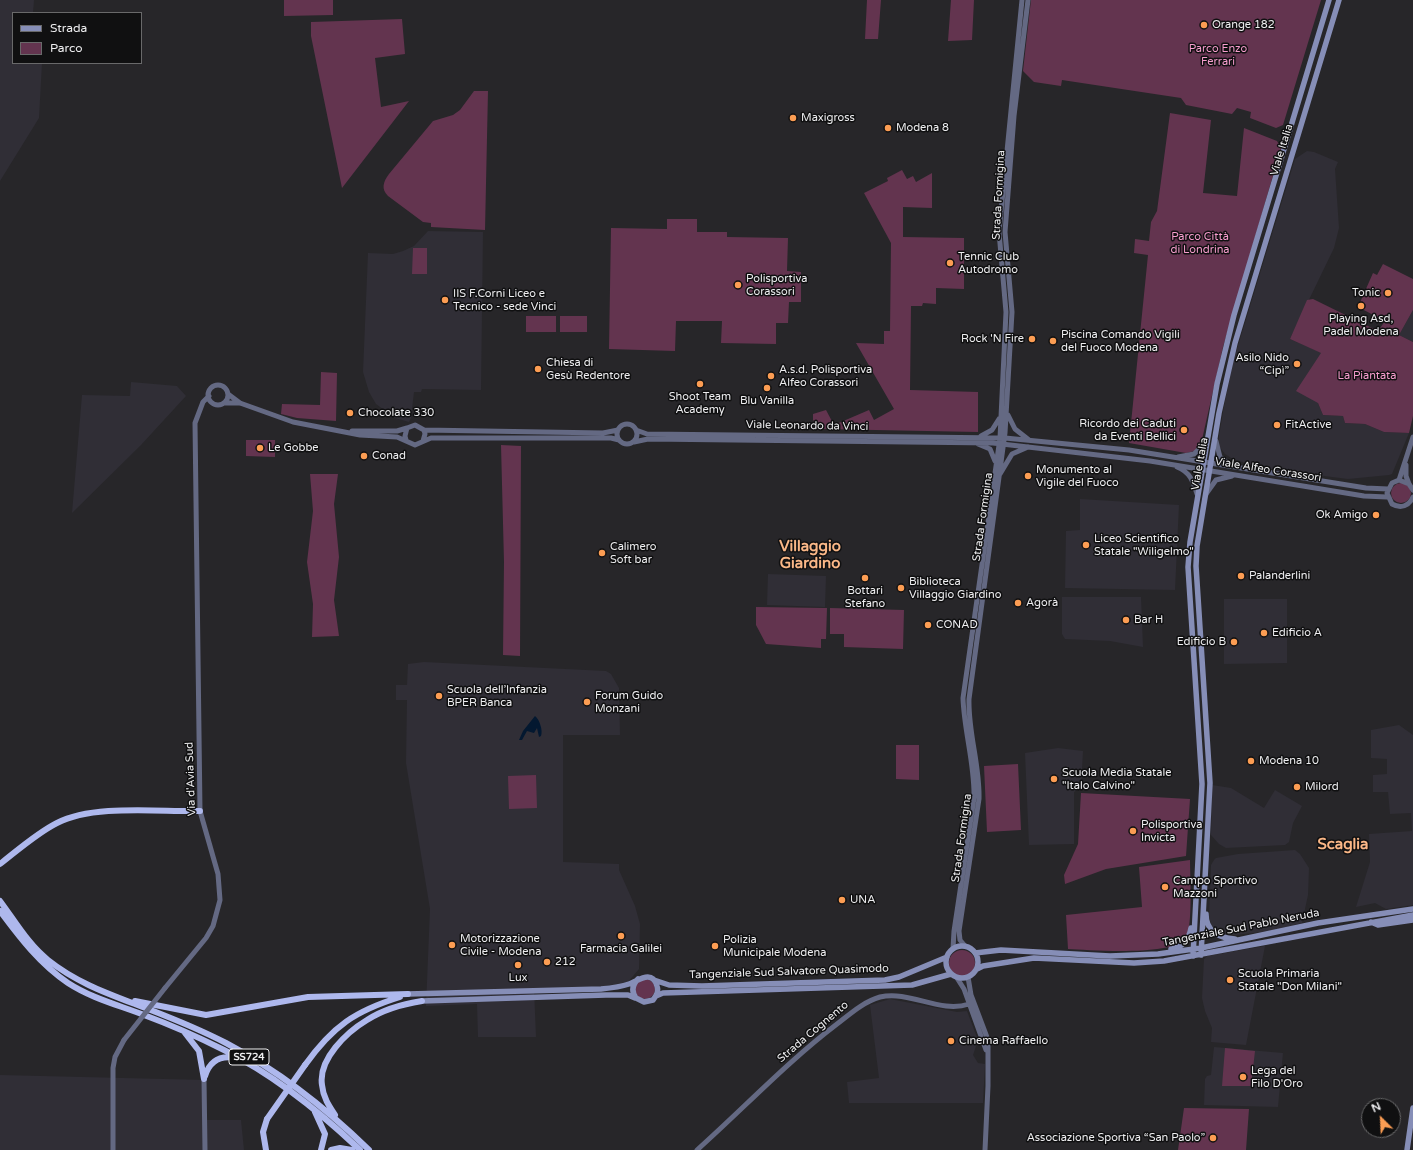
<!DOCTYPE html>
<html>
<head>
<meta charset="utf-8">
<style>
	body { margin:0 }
	#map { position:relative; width:1413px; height:1150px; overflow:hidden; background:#272629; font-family:"Varela Round",sans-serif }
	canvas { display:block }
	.legend { position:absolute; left:12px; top:12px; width:130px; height:52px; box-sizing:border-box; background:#101011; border:1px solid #69696a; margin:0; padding:5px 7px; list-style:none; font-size:12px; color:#eeeef0 }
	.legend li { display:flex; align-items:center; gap:8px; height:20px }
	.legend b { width:20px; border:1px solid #69696a }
	.north { position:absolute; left:1361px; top:1098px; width:40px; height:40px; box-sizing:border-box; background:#101011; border:1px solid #69696a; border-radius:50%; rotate:336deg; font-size:11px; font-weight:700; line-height:16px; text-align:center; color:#eeeef0 }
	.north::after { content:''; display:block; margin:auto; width:14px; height:18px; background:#fc9d53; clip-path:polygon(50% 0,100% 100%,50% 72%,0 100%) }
</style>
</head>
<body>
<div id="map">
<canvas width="1413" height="1150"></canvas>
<ul class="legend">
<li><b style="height:5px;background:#868eb7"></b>Strada</li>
<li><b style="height:11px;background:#63344f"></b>Parco</li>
</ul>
<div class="north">N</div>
</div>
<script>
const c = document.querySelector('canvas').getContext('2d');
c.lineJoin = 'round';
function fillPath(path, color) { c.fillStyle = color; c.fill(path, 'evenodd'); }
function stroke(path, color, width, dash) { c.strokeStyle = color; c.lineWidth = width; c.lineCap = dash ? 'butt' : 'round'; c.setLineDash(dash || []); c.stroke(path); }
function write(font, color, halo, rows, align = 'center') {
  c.font = font + ' "Varela Round",sans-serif'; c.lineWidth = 3; c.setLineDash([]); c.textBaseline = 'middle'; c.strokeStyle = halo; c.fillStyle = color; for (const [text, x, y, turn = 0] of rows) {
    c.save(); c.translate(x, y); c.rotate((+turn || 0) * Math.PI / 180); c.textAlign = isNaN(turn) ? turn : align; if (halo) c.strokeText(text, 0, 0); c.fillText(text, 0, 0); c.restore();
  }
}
fillPath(new Path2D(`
	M 0,0 L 34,0 L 33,13 L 13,13 L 13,63 L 42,63 L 39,118 L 0,181 Z
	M 1307,151 L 1314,152 L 1338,162 L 1335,169 L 1339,228 L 1334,248 L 1290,339 L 1322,353 L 1318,403 L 1323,415 L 1343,416 L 1345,423 L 1365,424 L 1384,432 L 1409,433 L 1392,474 L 1389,475 L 1348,479 L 1261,468 L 1233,459 L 1225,454 L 1219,446 L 1218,442 L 1224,406 L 1233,362 L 1295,159 Z
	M 428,231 L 483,232 L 481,390 L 422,389 L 421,392 L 414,392 L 411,418 L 409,422 L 395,418 L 376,404 L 369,392 L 363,372 L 368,253 L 393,254 L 403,251 L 414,246 Z
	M 1413,310 L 1413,342 L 1399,335 Z
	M 131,382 L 177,386 L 186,396 L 141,445 L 72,513 L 82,395 L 130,396 Z
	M 1080,499 L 1179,505 L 1175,590 L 1065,588 L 1066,531 L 1080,530 Z
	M 768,574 L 826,576 L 825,607 L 767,605 Z
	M 1062,597 L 1141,597 L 1143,647 L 1110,641 L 1065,639 L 1062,634 Z
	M 1224,599 L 1287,599 L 1287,663 L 1224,664 Z
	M 424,662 L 606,671 L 611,674 L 619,688 L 620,735 L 563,735 L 563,862 L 619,864 L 619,870 L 635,906 L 640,924 L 639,969 L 628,982 L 594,988 L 534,989 L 536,1037 L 478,1037 L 477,1004 L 426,1006 L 430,909 L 406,763 L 407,700 L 396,700 L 396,685 L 407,685 L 408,664 Z
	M 1399,725 L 1413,735 L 1413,905 L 1386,909 L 1375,903 L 1356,907 L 1370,862 L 1369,834 L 1412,831 L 1411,813 L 1390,814 L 1388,792 L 1373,792 L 1373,775 L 1387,774 L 1387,759 L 1371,758 L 1371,730 Z
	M 1058,748 L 1083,751 L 1081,788 L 1074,792 L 1074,844 L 1029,845 L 1025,753 Z
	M 1212,785 L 1231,788 L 1264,808 L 1275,790 L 1302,806 L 1293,823 L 1289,842 L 1285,845 L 1226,848 L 1219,844 L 1211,835 Z
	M 1295,850 L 1300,854 L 1309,868 L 1308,895 L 1302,923 L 1270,931 L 1227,936 L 1213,929 L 1209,918 L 1211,865 L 1214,860 L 1216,858 L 1238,854 Z
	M 1265,946 L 1246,1045 L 1211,1042 L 1212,1028 L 1205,1011 L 1202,998 L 1204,959 L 1207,956 Z
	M 890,999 L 957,1012 L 967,1011 L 978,1040 L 973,1055 L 978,1063 L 985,1064 L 983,1103 L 849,1103 L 847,1082 L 879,1078 L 870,1005 Z
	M 1214,1047 L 1283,1053 L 1278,1107 L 1204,1105 L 1205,1079 L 1207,1076 L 1211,1075 Z
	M 0,1075 L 206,1080 L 207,1120 L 241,1120 L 244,1150 L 0,1150 Z`), '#302e36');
fillPath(new Path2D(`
	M 284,0 L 333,0 L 333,15 L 284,16 Z
	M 867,0 L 881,0 L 878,39 L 865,39 Z
	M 951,0 L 974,0 L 972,40 L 948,41 Z
	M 1031,0 L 1321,0 L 1283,125 L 1276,128 L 1250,118 L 1251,112 L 1237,108 L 1232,114 L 1186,105 L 1181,98 L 1062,80 L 1061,86 L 1034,82 L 1023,71 Z
	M 402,19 L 405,54 L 375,58 L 381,107 L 409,101 L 342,188 L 311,36 L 311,22 Z
	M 474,91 L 488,91 L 485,230 L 431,227 L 431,223 L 423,222 L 388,196 C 381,189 383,182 389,174 L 433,121 L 453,115 L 460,110 Z
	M 1170,113 L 1211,120 L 1203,193 L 1237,196 L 1244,128 L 1277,141 L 1281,148 L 1223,347 L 1201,444 L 1195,451 L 1186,453 L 1129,443 L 1148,255 L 1134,253 L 1135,239 L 1149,241 L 1151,222 L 1157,211 Z
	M 902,170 L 907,179 L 913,176 L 916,182 L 932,173 L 932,208 L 903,207 L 903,237 L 964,238 L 964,289 L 936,288 L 936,304 L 923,303 L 922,306 L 911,306 L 910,390 L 978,392 L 978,432 L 823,429 L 813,420 L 813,414 L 826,410 L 834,425 L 869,410 L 874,420 L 894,409 L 856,343 L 884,344 L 884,331 L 890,331 L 891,243 L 864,193 L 888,181 L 887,178 Z
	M 667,219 L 697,219 L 697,232 L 727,232 L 727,237 L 788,238 L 787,271 L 801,272 L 801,302 L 789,302 L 788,323 L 776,323 L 776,344 L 721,343 L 722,321 L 676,321 L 675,351 L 609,349 L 611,228 L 667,229 Z
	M 413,248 L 427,248 L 427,274 L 412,274 Z
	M 1383,264 L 1413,279 L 1413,310 L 1399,335 L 1413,342 L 1413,416 L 1409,433 L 1384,432 L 1365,424 L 1345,423 L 1343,416 L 1323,415 L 1318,403 L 1296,391 L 1321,353 L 1290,339 L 1307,300 L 1313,299 L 1378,331 L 1385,321 L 1358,307 L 1373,273 L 1377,275 Z
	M 526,316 L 556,316 L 556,332 L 526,332 Z
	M 560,316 L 587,316 L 587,332 L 560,332 Z
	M 321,372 L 337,373 L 336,421 L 297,418 L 281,414 L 282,404 L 320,405 Z
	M 246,440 L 275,440 L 275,457 L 246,456 Z
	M 501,445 L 521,446 L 520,656 L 503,655 L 504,562 Z
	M 310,474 L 338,474 L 334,504 L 339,557 L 334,600 L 339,636 L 312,637 L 313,604 L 307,562 L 313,511 Z
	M1391 493a10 10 0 1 1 20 0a10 10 0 1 1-20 0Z
	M 756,607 L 827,608 L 826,639 L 821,639 L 821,648 L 766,644 L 756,625 Z
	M 830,608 L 904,610 L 903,649 L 844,647 L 844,634 L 830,634 Z
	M 896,745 L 919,745 L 919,780 L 896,779 Z
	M 1018,764 L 1021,830 L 987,832 L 984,766 Z
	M 536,775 L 537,808 L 509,809 L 508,776 Z
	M 1081,793 L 1190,799 L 1186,856 L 1106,869 L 1065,884 L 1064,875 L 1078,844 Z
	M 1190,860 C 1190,876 1193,925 1186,937 C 1175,957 1090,950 1068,949 L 1066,915 L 1142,907 L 1139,867 Z
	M949 963a13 13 0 1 1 26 0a13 13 0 1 1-26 0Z
	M635 989a10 10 0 1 1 20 0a10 10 0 1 1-20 0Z
	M 1225,1048 L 1255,1051 L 1251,1086 L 1222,1086 Z
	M 1184,1108 L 1249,1109 L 1246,1150 L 1178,1150 Z`), '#63344f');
fillPath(new Path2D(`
	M 535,716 C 540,720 543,731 541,736 L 539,737 L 537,728 L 534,733 L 527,731 L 522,740 L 519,740 L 523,731 Z`), '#031830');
stroke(new Path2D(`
	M208 395a10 10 0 1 1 20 0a10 10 0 1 1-20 0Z
	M 228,394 L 240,403
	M 225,403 L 240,403 L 293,422 L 360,435 L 397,437 L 415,445 L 431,438 L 611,438 L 619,440
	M 1008,415 L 1015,429 L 1029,440
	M617 434a10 10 0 1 1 20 0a10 10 0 1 1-20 0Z
	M 424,430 L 603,433 L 618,430
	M 636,430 L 647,434 L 1005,438 L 1129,450 L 1366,488 L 1388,489
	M 352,431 L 397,431 L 407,428
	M 981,436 L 992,430 L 999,419
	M 406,440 L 405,436 L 407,428 L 415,425 L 424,430 L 425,434 L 423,441
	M 1216,441 L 1220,457 L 1232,466
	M 634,442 L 648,439 L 993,443 L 1150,461 L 1364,496 L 1387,497
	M 978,444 L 990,449 L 995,461
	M 1178,457 L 1194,454 L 1206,442
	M 1406,465 L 1406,476 L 1409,484
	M 1177,467 C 1190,472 1193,481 1197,494
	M 1000,474 L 1012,454 L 1028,447
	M 1399,480 L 1413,437
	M 1413,490 L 1409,484 L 1399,480 L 1392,483 L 1387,493 L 1392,504 C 1401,509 1409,506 1413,497
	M 1206,494 L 1216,480 L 1232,476
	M 965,946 L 960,940 L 959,931 L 979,799 C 980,765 968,733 969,699 L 1005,433 L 1012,312 L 1005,232 L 1014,116 L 1028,0
	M 953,949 L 954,931 L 974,798 C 975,765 964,731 963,698 L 1000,438 L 1006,312 L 999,232 L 1022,0
	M 968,977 L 971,995 L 988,1040 L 988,1086 L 985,1150
	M 957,978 L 964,989 L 986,1050
	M 165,988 L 206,938 L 213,926 L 220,900 L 218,874 L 200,811 L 195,423 L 203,402 L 209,396
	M 204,1079 L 205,1150
	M 113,1150 L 113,1068 L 115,1057 L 124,1040
	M 697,1150 C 744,1108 787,1062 837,1024 C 850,1014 863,1002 880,997 C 910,990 940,1014 969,1004`), '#646983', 5);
stroke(new Path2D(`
	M 1206,914 C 1206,931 1219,938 1235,939
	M 1371,922 L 1378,925 L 1413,920
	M946 962a16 16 0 1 1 32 0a16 16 0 1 1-32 0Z
	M 1171,949 C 1183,947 1189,940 1191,928
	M 975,953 L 1001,950 L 1110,956 L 1158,954 L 1201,948 L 1318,923 L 1413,909
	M 1201,955 L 1210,783 L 1196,566 L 1197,546 L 1219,413 L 1235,343 L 1339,0
	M 1193,956 L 1202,784 L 1188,567 L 1190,542 L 1217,384 L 1234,315 L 1329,0
	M 977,969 L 983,966 L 1034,958 L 1134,963 L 1164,961 L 1413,915
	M 654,980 L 669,985 L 702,986 L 885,980 L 899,977 L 947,957
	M 408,994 L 601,989 C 611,988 620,987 629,984 C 638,981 652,969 657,986 C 659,992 656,996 653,1000 L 644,1002 L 636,998 C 631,991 632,985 638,979
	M 656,996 L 663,993 L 912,985 L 951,974
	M 422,1001 L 606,995 L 628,995 L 635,998
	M 1407,1150 L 1413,1108`), '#868eb7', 5.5);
stroke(new Path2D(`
	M 0,864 C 18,850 37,833 57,823 C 94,804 159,812 200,811
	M 0,901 C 15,921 28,944 48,960 C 78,984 112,995 148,1009 C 174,1019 201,1030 226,1043 C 279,1071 326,1108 369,1150
	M 0,911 C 20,938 40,964 68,983 C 91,998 118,1005 144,1015 C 171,1025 198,1037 224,1050 C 274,1075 319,1111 360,1150
	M 135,1001 L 206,1015 L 308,997 L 408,994
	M 185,1033 L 199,1051 L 204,1079
	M 305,1065 C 333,1026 355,1011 400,997
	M 205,1076 C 210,1060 221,1055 236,1058
	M 315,1112 L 325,1134 L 321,1150
	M 335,1115 C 329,1106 323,1097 322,1085 C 318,1059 347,1032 367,1020 C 384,1009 403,1004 422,1001
	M 266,1150 L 263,1132 L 267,1119
	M 331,1150 L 340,1148 L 352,1150`), '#aeb8ed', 6);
stroke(new Path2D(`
	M 124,1040 L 165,988`), '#646983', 5);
stroke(new Path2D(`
	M 267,1119 L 305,1065`), '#aeb8ed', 6);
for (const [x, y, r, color] of [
	[1204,25,4,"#fc9d53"],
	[793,118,4,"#fc9d53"],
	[888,128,4,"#fc9d53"],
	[950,263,4,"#fc9d53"],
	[738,285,4,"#fc9d53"],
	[1388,293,4,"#fc9d53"],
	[445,300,4,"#fc9d53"],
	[1361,306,4,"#fc9d53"],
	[1032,339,4,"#fc9d53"],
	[1053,341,4,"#fc9d53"],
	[1297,364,4,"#fc9d53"],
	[538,369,4,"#fc9d53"],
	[771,376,4,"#fc9d53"],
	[700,384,4,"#fc9d53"],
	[767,388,4,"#fc9d53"],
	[350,413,4,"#fc9d53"],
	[1277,425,4,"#fc9d53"],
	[1184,430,4,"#fc9d53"],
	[260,448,4,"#fc9d53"],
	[364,456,4,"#fc9d53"],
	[1028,476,4,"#fc9d53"],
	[1376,515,4,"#fc9d53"],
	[1086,545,4,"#fc9d53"],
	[602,553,4,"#fc9d53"],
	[1241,576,4,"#fc9d53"],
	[865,578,4,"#fc9d53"],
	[901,588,4,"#fc9d53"],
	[1018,603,4,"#fc9d53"],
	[1126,620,4,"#fc9d53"],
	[928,625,4,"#fc9d53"],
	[1264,633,4,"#fc9d53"],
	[1234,642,4,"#fc9d53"],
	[439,696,4,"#fc9d53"],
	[587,702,4,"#fc9d53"],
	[1251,761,4,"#fc9d53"],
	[1054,779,4,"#fc9d53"],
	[1297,787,4,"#fc9d53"],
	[1133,831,4,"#fc9d53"],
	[1165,887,4,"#fc9d53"],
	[842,900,4,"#fc9d53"],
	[621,936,4,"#fc9d53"],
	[452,945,4,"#fc9d53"],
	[715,946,4,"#fc9d53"],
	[547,962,4,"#fc9d53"],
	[518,965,4,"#fc9d53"],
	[1230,980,4,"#fc9d53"],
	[951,1041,4,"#fc9d53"],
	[1243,1077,4,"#fc9d53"],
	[1213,1138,4,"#fc9d53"]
]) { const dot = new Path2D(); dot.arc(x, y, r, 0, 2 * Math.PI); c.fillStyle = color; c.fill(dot); stroke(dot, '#101011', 1.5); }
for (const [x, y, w] of [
	[249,1057,40]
]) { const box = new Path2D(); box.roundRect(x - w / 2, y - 8, w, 16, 3); c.fillStyle = '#101011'; c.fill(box); stroke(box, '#eeeef0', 1); }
write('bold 10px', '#eeeef0', null, [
	["SS724",249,1057]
]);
write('11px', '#eeeef0', '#101011', [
	["Orange 182",1212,25],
	["Maxigross",801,118],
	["Modena 8",896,128],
	["Tennic Club",958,257],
	["Autodromo",958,270],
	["Polisportiva",746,279],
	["Corassori",746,292],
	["Tonic",1380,293,"right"],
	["IIS F.Corni Liceo e",453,294],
	["Tecnico - sede Vinci",453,307],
	["Playing Asd,",1361,319,"center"],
	["Padel Modena",1361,332,"center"],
	["Piscina Comando Vigili",1061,335],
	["del Fuoco Modena",1061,348],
	["Rock 'N Fire",1024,339,"right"],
	["Asilo Nido",1289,358,"right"],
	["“Cipì”",1289,371,"right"],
	["Chiesa di",546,363],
	["Gesù Redentore",546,376],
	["A.s.d. Polisportiva",779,370],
	["Alfeo Corassori",779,383],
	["Shoot Team",700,397,"center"],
	["Academy",700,410,"center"],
	["Blu Vanilla",767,401,"center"],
	["Chocolate 330",358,413],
	["Ricordo dei Caduti",1176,424,"right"],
	["da Eventi Bellici",1176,437,"right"],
	["FitActive",1285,425],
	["Le Gobbe",268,448],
	["Conad",372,456],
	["Monumento al",1036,470],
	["Vigile del Fuoco",1036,483],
	["Ok Amigo",1368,515,"right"],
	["Liceo Scientifico",1094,539],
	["Statale \"Wiligelmo\"",1094,552],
	["Calimero",610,547],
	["Soft bar",610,560],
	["Palanderlini",1249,576],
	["Biblioteca",909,582],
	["Villaggio Giardino",909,595],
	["Bottari",865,591,"center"],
	["Stefano",865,604,"center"],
	["Agorà",1026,603],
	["Bar H",1134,620],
	["CONAD",936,625],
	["Edificio A",1272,633],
	["Edificio B",1226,642,"right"],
	["Scuola dell’Infanzia",447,690],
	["BPER Banca",447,703],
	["Forum Guido",595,696],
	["Monzani",595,709],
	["Modena 10",1259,761],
	["Scuola Media Statale",1062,773],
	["\"Italo Calvino\"",1062,786],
	["Milord",1305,787],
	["Polisportiva",1141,825],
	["Invicta",1141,838],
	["Campo Sportivo",1173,881],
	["Mazzoni",1173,894],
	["UNA",850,900],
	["Motorizzazione",460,939],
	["Civile - Modena",460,952],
	["Polizia",723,940],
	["Municipale Modena",723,953],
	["Farmacia Galilei",621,949,"center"],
	["212",555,962],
	["Scuola Primaria",1238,974],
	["Statale \"Don Milani\"",1238,987],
	["Lux",518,978,"center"],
	["Cinema Raffaello",959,1041],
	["Lega del",1251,1071],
	["Filo D'Oro",1251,1084],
	["Associazione Sportiva “San Paolo”",1205,1138,"right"]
], 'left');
write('11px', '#f89ecf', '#101011', [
	["Parco Enzo",1218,49],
	["Ferrari",1218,62],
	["Parco Città",1200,237],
	["di Londrina",1200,250],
	["La Piantata",1367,376]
]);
write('11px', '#eeeef0', '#101011', [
	["Viale Italia",1282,150,-73],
	["Strada Formigina",999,195,-87],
	["Viale Leonardo da Vinci",807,426,1],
	["Viale Italia",1200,464,-80],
	["Viale Alfeo Corassori",1268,470,9],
	["Strada Formigina",983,517,-82],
	["Via d'Avia Sud",191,779,-92],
	["Strada Formigina",962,838,-82],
	["Tangenziale Sud Pablo Neruda",1241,928,-11],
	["Tangenziale Sud Salvatore Quasimodo",789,972,-2],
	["Strada Cognento",813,1032,-40]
]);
write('bold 15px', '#fab787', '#101011', [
	["Villaggio",810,547],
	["Giardino",810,564],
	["Scaglia",1343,845]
]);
</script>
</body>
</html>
